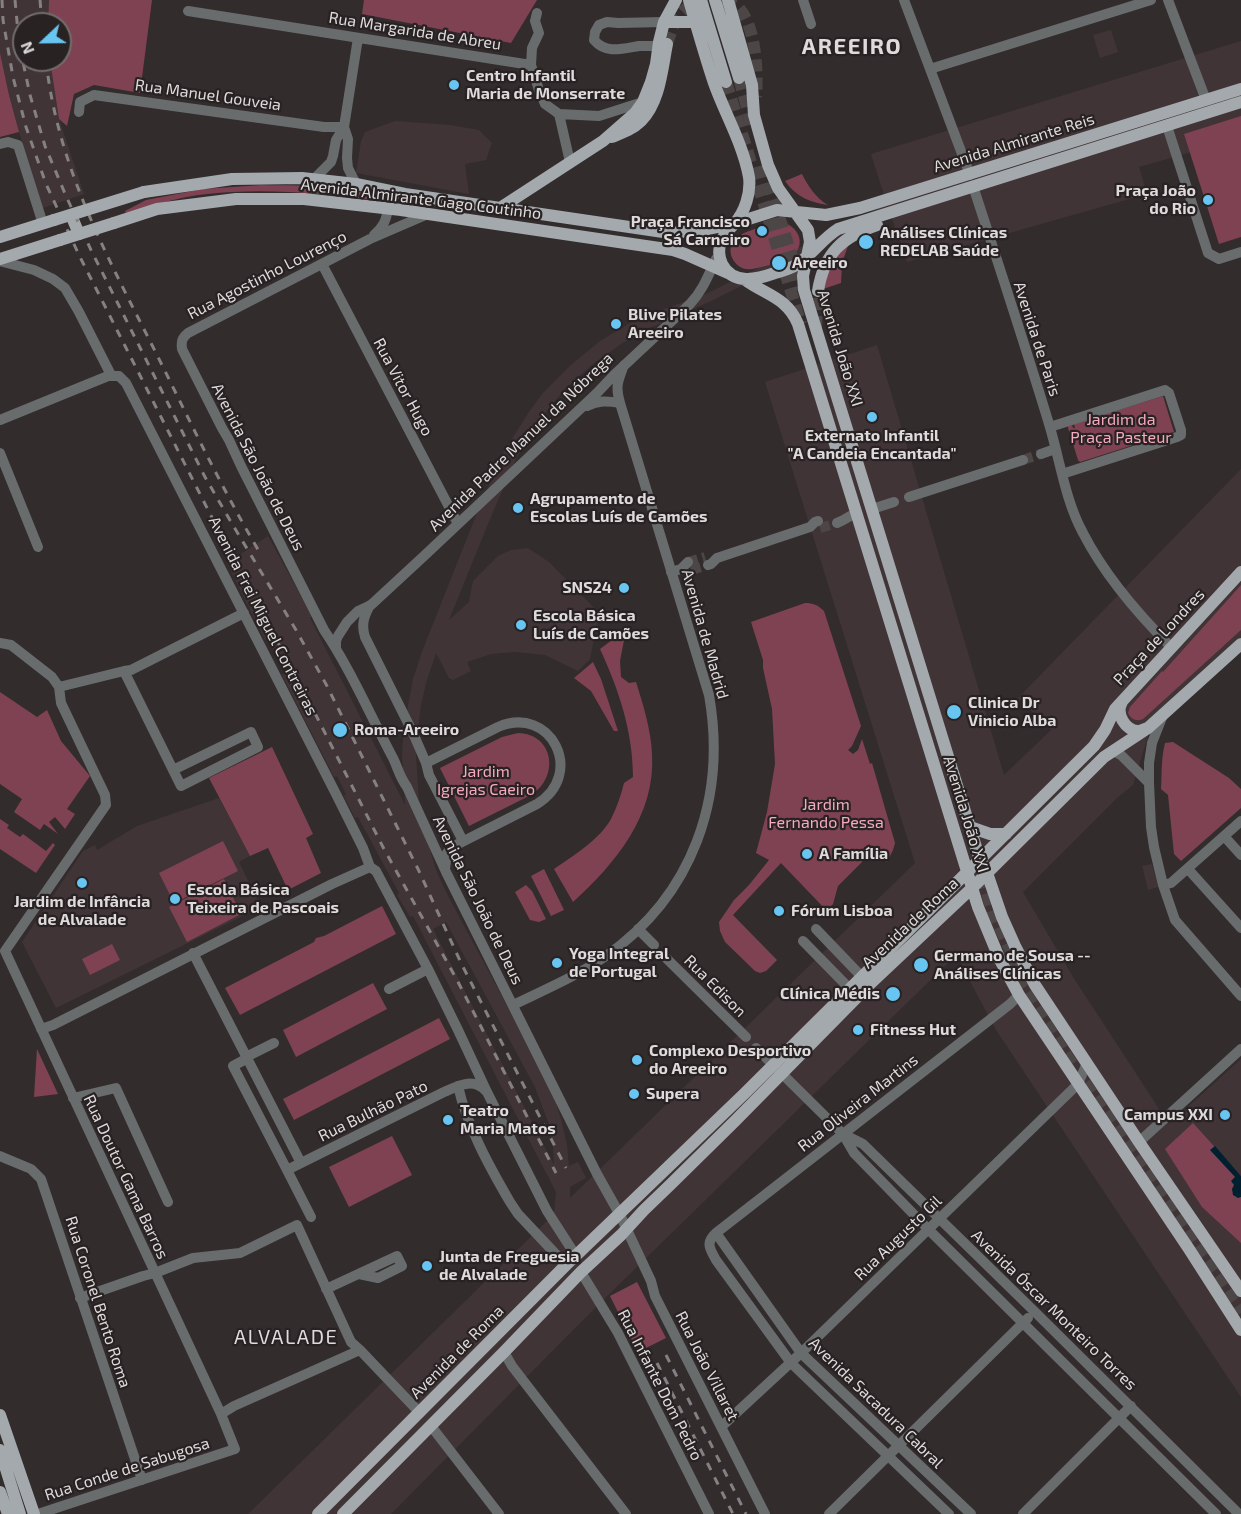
<!DOCTYPE html>
<html>
<head>
<meta charset="utf-8">
<style>
	body { margin:0 }
	#map { position:relative; width:1241px; height:1514px; overflow:hidden; background:#322c2d; font-family:"Exo 2",sans-serif }
	canvas { display:block }
	.north { position:absolute; left:12px; top:12px; width:60px; height:60px; box-sizing:border-box; background:#282223; border:2px solid #716c6d; border-radius:50%; rotate:248deg; font-size:16px; font-weight:700; line-height:24px; text-align:center; color:#dfdbdc }
	.north::after { content:''; display:block; margin:auto; width:21px; height:27px; background:#68c4f0; clip-path:polygon(50% 0,100% 100%,50% 72%,0 100%) }
</style>
</head>
<body>
<div id="map">
<canvas width="1241" height="1514"></canvas>
<div class="north">N</div>
</div>
<script>
const c = document.querySelector('canvas').getContext('2d');
c.lineJoin = 'round';
function fillPath(path, color) { c.fillStyle = color; c.fill(path, 'evenodd'); }
function stroke(path, color, width, dash) { c.strokeStyle = color; c.lineWidth = width; c.lineCap = dash ? 'butt' : 'round'; c.setLineDash(dash || []); c.stroke(path); }
function write(font, color, halo, rows, align = 'center') {
  c.font = font + ' "Exo 2",sans-serif'; c.lineWidth = 4.5; c.setLineDash([]); c.textBaseline = 'middle'; c.strokeStyle = halo; c.fillStyle = color; for (const [text, x, y, turn = 0] of rows) {
    c.save(); c.translate(x, y); c.rotate((+turn || 0) * Math.PI / 180); c.textAlign = isNaN(turn) ? turn : align; if (halo) c.strokeText(text, 0, 0); c.fillText(text, 0, 0); c.restore();
  }
}
fillPath(new Path2D(`
	M 0,0 L 49,0 L 48,24 L 24,24 L 24,60 L 50,60 L 59,119 L 84,194 L 43,208 L 19,132 L 9,95 L 0,53 Z
	M 1111,30 L 1118,52 L 1100,58 L 1093,35 Z
	M 1241,41 L 1241,138 L 1139,167 L 1147,194 L 907,262 L 890,213 L 711,301 L 643,331 L 621,344 L 593,364 L 566,388 L 553,403 L 540,420 L 516,459 L 490,519 L 449,620 L 469,602 L 473,581 L 498,556 L 511,550 L 528,548 L 549,562 L 599,613 L 590,659 L 578,671 L 545,655 L 515,652 L 491,654 L 467,662 L 471,671 L 453,680 L 449,678 L 436,653 L 426,683 L 421,705 L 418,728 L 416,754 L 419,804 L 423,826 L 436,870 L 448,896 L 531,1050 L 556,1103 L 561,1119 L 567,1145 L 569,1166 L 578,1162 L 586,1178 L 570,1187 L 570,1198 L 915,863 L 765,382 L 877,345 L 1004,775 L 1051,730 L 1018,698 L 1241,469 L 1241,642 L 1152,723 L 1133,785 L 1118,797 L 1023,892 L 1073,977 L 1169,1124 L 1241,1059 L 1241,1397 L 996,1030 L 956,955 L 594,1309 L 391,1514 L 248,1514 L 547,1221 L 554,1213 L 556,1192 L 413,916 L 410,917 L 397,895 L 399,893 L 358,817 L 355,818 L 344,796 L 346,794 L 337,776 L 334,777 L 282,675 L 284,673 L 268,639 L 265,640 L 227,563 L 268,536 L 312,616 L 310,618 L 405,805 L 402,754 L 404,727 L 413,679 L 423,649 L 477,513 L 503,453 L 529,412 L 542,394 L 571,365 L 600,341 L 637,319 L 708,293 L 887,204 L 871,154 ZM 446,922 L 535,1087 L 548,1122 L 553,1147 L 554,1165 L 433,929 Z
	M 395,121 L 450,125 L 479,130 L 492,143 L 486,160 L 465,164 L 469,194 L 356,173 L 361,141 L 365,132 Z
	M 219,798 L 250,856 L 239,862 L 261,907 L 56,1008 L 22,942 L 83,851 L 95,845 L 97,850 L 137,826 Z
	M 1152,864 L 1158,887 L 1148,890 L 1142,866 Z`), '#413437');
fillPath(new Path2D(`
	M 49,0 L 152,0 L 140,93 L 94,85 L 74,94 L 67,126 L 59,119 L 50,60 L 60,60 L 60,24 L 48,24 Z
	M 364,0 L 537,0 L 511,43 L 362,14 Z
	M 0,53 L 9,95 L 19,132 L 0,137 Z
	M 1241,116 L 1241,237 L 1219,244 L 1184,134 Z
	M 802,174 C 808,186 816,198 828,205 C 811,203 795,196 785,181 Z
	M 262,185 C 298,186 341,183 374,197 L 374,200 C 319,193 263,188 207,194 C 180,197 152,205 126,213 L 125,211 L 146,200 L 203,189 Z
	M 780,222 C 797,224 808,244 792,256 C 784,261 761,268 752,269 C 735,272 723,250 736,238 C 744,231 770,224 780,222 Z
	M 849,243 L 842,263 L 841,283 L 823,289 C 827,269 834,257 849,243 Z
	M 1163,396 L 1174,432 L 1080,462 L 1078,460 L 1068,428 L 1068,426 L 1072,425 L 1073,428 L 1075,428 L 1074,424 Z
	M 1241,585 L 1241,630 L 1143,719 C 1136,722 1131,719 1128,713 L 1130,707 L 1162,671 L 1163,672 Z
	M 805,603 C 813,603 818,605 824,611 L 861,726 L 852,746 L 848,750 L 853,754 L 858,750 L 862,739 L 870,764 L 872,763 L 895,843 L 893,850 L 887,862 L 873,851 L 838,886 L 833,904 L 827,911 L 781,863 L 733,915 L 777,960 L 766,971 L 760,973 L 755,971 L 725,942 L 720,931 L 719,922 L 734,900 L 749,885 L 769,860 L 756,853 L 767,812 L 775,764 L 772,709 L 763,668 L 763,660 L 751,622 Z
	M 616,637 L 624,640 L 620,661 L 621,677 L 629,683 L 636,682 C 643,704 651,730 652,754 C 656,815 615,864 573,902 L 554,869 C 573,856 600,839 611,819 C 617,807 621,795 624,783 L 633,777 C 633,732 619,690 600,649 Z
	M 593,662 L 601,679 L 618,731 L 614,731 L 591,691 L 574,678 Z
	M 0,692 L 37,717 L 47,710 L 61,741 L 90,776 L 67,809 L 75,814 L 65,829 L 55,817 L 49,822 L 58,834 L 44,824 L 40,830 L 14,812 L 22,799 L 0,784 Z
	M 518,733 C 554,734 560,777 531,795 L 469,826 L 440,768 L 502,737 Z
	M 1173,742 L 1229,778 L 1241,789 L 1241,808 L 1181,861 L 1174,854 L 1168,795 L 1161,789 C 1162,774 1161,758 1165,743 Z
	M 272,747 L 313,834 L 306,838 L 321,873 L 288,890 L 268,848 L 250,856 L 209,778 Z
	M 0,819 L 9,825 L 7,828 L 20,837 L 23,834 L 46,851 L 53,843 L 55,845 L 36,873 L 0,849 Z
	M 223,841 L 238,871 L 174,903 L 159,873 Z
	M 544,869 L 564,910 L 551,916 L 531,876 Z
	M 224,879 L 241,914 L 187,942 L 169,907 Z
	M 526,885 L 532,891 L 546,919 L 539,922 L 530,920 L 515,892 Z
	M 382,906 L 396,934 L 240,1015 L 225,988 L 314,942 L 316,938 L 324,936 Z
	M 112,944 L 120,960 L 90,975 L 82,959 Z
	M 373,983 L 387,1009 L 296,1057 L 283,1030 Z
	M 439,1018 L 450,1039 L 294,1120 L 283,1099 Z
	M 37,1049 L 58,1094 L 34,1097 Z
	M 1193,1123 L 1241,1176 L 1241,1243 L 1202,1207 L 1165,1149 Z
	M 392,1136 L 412,1175 L 349,1207 L 329,1167 Z
	M 637,1282 L 666,1338 L 638,1352 L 610,1296 Z`), '#7f4253');
fillPath(new Path2D(`
	M 1215,1146 L 1241,1176 L 1241,1197 L 1238,1198 L 1233,1195 L 1232,1189 L 1234,1185 L 1231,1181 L 1235,1177 L 1210,1150 Z`), '#00202f');
stroke(new Path2D(`
	M 1023,460 L 1041,454
	M 820,528 L 837,523
	M 688,562 L 705,557
	M 691,570 L 708,565`), '#4c4647', 10, [10, 5]);
stroke(new Path2D(`
	M 724,0 C 728,2 733,3 737,6 C 756,24 758,72 756,97
	M 667,44 C 675,19 680,5 708,0
	M 739,78 L 752,126
	M 726,82 L 801,324
	M 763,165 L 802,289
	M 816,328 L 818,291
	M 982,876 L 993,913 L 1018,966
	M 1007,963 L 1074,1067
	M 1085,1083 L 1241,1313`), '#4c4647', 12, [12, 6]);
stroke(new Path2D(`
	M 803,0 L 811,24
	M 904,0 L 970,175
	M 1168,0 L 1206,100
	M 188,11 L 531,65
	M 537,13 L 535,21 L 539,33 L 532,48 L 531,65 L 539,90 L 545,104 L 559,114 L 570,162
	M 658,46 C 652,46 645,46 639,46 C 621,49 606,54 594,40 L 595,32 L 599,25 L 607,22 L 618,23 L 664,22
	M 930,69 L 1151,0
	M 79,112 L 80,102 L 94,95 L 324,127 L 344,127
	M 559,114 L 599,116 L 643,102
	M 1167,126 L 1208,253 L 1219,259 L 1241,252
	M 344,127 L 348,139 L 347,158 L 348,168 L 356,184
	M 0,144 L 8,142 L 18,145 L 43,224
	M 313,180 L 331,162 L 333,156 L 336,140 L 344,127 L 358,38
	M 973,186 C 999,266 1025,345 1049,424 C 1060,460 1065,500 1083,533 C 1105,576 1137,613 1171,647
	M 428,214 L 370,239 L 188,333 C 182,338 181,341 182,349 L 222,428 L 229,440 L 241,466 L 324,630 C 351,670 370,715 393,758 C 398,768 399,776 407,787 L 446,872 L 597,1174 L 620,1215 L 651,1281 L 655,1296 L 765,1514
	M 374,235 C 383,227 386,221 388,209
	M 0,261 L 34,270 L 53,279 L 65,288 L 79,312 L 111,375
	M 322,264 L 458,524
	M 587,406 C 598,400 608,401 620,403
	M 0,420 L 108,376 L 119,376 L 126,383 L 337,796 L 363,848 L 370,867 L 376,871 L 428,969 L 458,1030 L 487,1092 L 547,1211 L 576,1256
	M 1050,427 L 1165,390 L 1169,393 L 1181,430 L 1181,435 L 1177,437 L 1062,474
	M 0,453 L 38,547
	M 1041,454 L 1055,449
	M 909,497 L 1023,460
	M 872,509 L 894,502
	M 837,523 C 845,520 849,516 856,513
	M 708,565 L 711,564 L 717,558 L 810,527 L 815,522 L 818,521
	M 671,572 L 681,569 L 688,562
	M 370,605 C 364,616 361,625 365,637 L 413,733 L 426,763 L 429,775 L 463,841
	M 0,643 L 11,645 L 52,677 L 59,687 L 61,703 L 105,795 L 106,805 L 5,951
	M 336,647 L 336,641 L 338,636 L 347,622 L 358,611 L 371,605 L 424,556 L 596,394 L 614,375 L 690,304 C 703,290 708,276 716,259
	M 124,671 L 181,786 L 258,747 L 251,732 L 173,770
	M 59,687 L 124,671 L 131,670 L 244,613
	M 1163,715 L 1152,743 L 1149,763 L 1149,783 L 1151,827 L 1154,847 L 1163,885 L 1175,920 L 1241,996
	M 1113,751 L 1121,755 L 1149,783
	M 426,763 L 498,727 C 551,704 586,774 537,804 L 454,846 L 447,853 L 445,869
	M 1224,836 L 1241,855
	M 1188,869 L 1241,928
	M 1163,885 L 1171,883 L 1241,821
	M 638,929 L 654,945
	M 816,929 L 862,977
	M 803,941 L 850,989
	M 5,951 L 221,1414
	M 193,953 L 301,1163
	M 664,956 L 746,1037
	M 389,989 L 428,969
	M 513,1005 C 544,990 577,976 606,956 C 693,895 727,798 709,695 L 620,403 C 615,386 618,381 624,365
	M 41,1029 L 53,1025 L 332,884 L 370,867
	M 274,1043 L 250,1055 L 246,1059 L 233,1066 L 287,1170 L 444,1092 C 458,1086 473,1077 486,1091
	M 756,1048 L 843,1134 L 863,1144 L 1034,1311 L 1239,1514
	M 458,1086 C 467,1126 489,1166 510,1202 L 518,1214 L 566,1265
	M 73,1098 L 116,1088 L 168,1202
	M 843,1134 L 854,1153 L 928,1229 L 1216,1514
	M 1139,1142 L 1241,1049
	M 0,1156 L 31,1169 L 41,1179 L 142,1480
	M 287,1170 L 311,1217
	M 716,1233 L 801,1353 L 971,1514
	M 581,1272 L 618,1333 L 709,1514
	M 326,1289 L 397,1256 L 402,1266 L 378,1278 L 359,1274
	M 80,1298 L 143,1276 L 155,1273 L 193,1258 L 240,1253 L 297,1225 L 351,1342 L 360,1350 L 420,1413
	M 504,1352 L 512,1366 L 626,1514
	M 431,1426 L 499,1514
	M 721,1427 L 801,1353 L 1078,1084 L 1087,1063
	M 38,1514 L 235,1449 L 221,1414 L 234,1406 L 360,1350
	M 829,1514 L 1028,1318
	M 949,1514 L 791,1363 L 716,1260 C 710,1249 705,1243 716,1233 L 1010,1004 L 1019,995
	M 1023,1514 L 1131,1406`), '#696c6d', 10);
stroke(new Path2D(`
	M 689,0 C 697,28 705,56 714,83 C 725,114 743,144 749,177 C 751,193 745,212 734,224 C 729,230 723,235 721,242 C 718,249 719,258 722,264 C 733,286 758,279 775,273 C 782,271 790,269 796,265 C 812,255 822,239 838,229 L 1241,102
	M 701,0 L 726,82
	M 715,0 L 739,78
	M 728,0 L 752,85 L 754,115 L 768,165 L 778,188 L 808,230 L 810,242 L 803,276 L 804,290 L 980,860 L 987,873 L 1002,917 L 1015,946 L 1035,985 L 1139,1142 L 1241,1291
	M 664,22 L 696,22
	M 612,137 C 622,133 633,129 641,121 C 660,102 662,69 667,44
	M 144,192 L 232,179 L 302,178 L 356,184 L 405,194 L 670,233 L 704,230 L 736,223 L 777,210 L 826,215 L 860,208 L 1241,89
	M 500,208 L 603,141 L 635,113 L 643,102 L 651,82 L 656,64 L 659,42 L 664,22 L 676,0
	M 71,215 L 79,234
	M 114,223 L 157,209 L 236,199 L 304,199 L 401,210 L 673,250 L 685,254 L 728,273
	M 0,237 L 54,220
	M 0,259 L 60,240
	M 744,279 C 765,295 787,297 798,324 L 978,907 L 1000,960 L 1019,995 L 1189,1249 L 1241,1330
	M 818,291 C 824,253 842,237 877,225
	M 1122,702 C 1115,713 1125,731 1139,731 C 1141,731 1146,728 1148,728 L 1241,644
	M 970,827 L 990,834 L 1006,834
	M 0,1415 L 34,1514
	M 0,1450 L 20,1514
	M 0,1492 L 8,1514
	M 318,1514 L 566,1265 L 744,1094 L 1094,746 L 1105,730 L 1115,709 L 1241,572
	M 343,1514 L 504,1352 L 581,1272 L 621,1235 L 644,1210 L 671,1184 L 735,1121 L 870,984 L 972,888 L 1104,757 L 1148,728`), '#a3a9ac', 12);
stroke(new Path2D(`
	M 2,0 L 3,20 L 13,77 L 26,127 L 46,184 L 79,255 L 243,579 L 293,670 L 384,849 L 457,980 L 556,1173
	M 15,0 L 19,43 L 30,95 L 45,146 L 66,196 L 91,250 L 205,477 L 231,522 L 296,630 L 327,686 L 418,869 L 461,963 L 566,1168
	M 40,0 L 42,24
	M 46,60 C 57,166 108,258 155,351 C 189,419 221,487 260,553
	M 666,1355 L 746,1514
	M 657,1363 L 733,1514`), '#858081', 3, [8, 8]);
stroke(new Path2D(`
	M 54,220 L 144,192
	M 60,240 L 114,223`), '#a3a9ac', 12);
for (const [x, y, r, color] of [
	[454,85,6,"#68c4f0"],
	[1208,200,6,"#68c4f0"],
	[762,231,6,"#68c4f0"],
	[866,242,8,"#68c4f0"],
	[779,263,8,"#68c4f0"],
	[616,324,6,"#68c4f0"],
	[872,417,6,"#68c4f0"],
	[518,508,6,"#68c4f0"],
	[624,588,6,"#68c4f0"],
	[521,625,6,"#68c4f0"],
	[954,712,8,"#68c4f0"],
	[340,730,8,"#68c4f0"],
	[807,854,6,"#68c4f0"],
	[82,883,6,"#68c4f0"],
	[175,899,6,"#68c4f0"],
	[779,911,6,"#68c4f0"],
	[557,963,6,"#68c4f0"],
	[921,965,8,"#68c4f0"],
	[893,994,8,"#68c4f0"],
	[858,1030,6,"#68c4f0"],
	[637,1060,6,"#68c4f0"],
	[634,1094,6,"#68c4f0"],
	[1225,1115,6,"#68c4f0"],
	[448,1120,6,"#68c4f0"],
	[427,1266,6,"#68c4f0"]
]) { const dot = new Path2D(); dot.arc(x, y, r, 0, 2 * Math.PI); c.fillStyle = color; c.fill(dot); stroke(dot, '#282223', 2); }
write('16px', '#dfdbdc', '#282223', [
	["Rua Margarida de Abreu",415,31,9],
	["Rua Manuel Gouveia",208,95,8],
	["Avenida Almirante Reis",1014,143,-17],
	["Avenida Almirante Gago Coutinho",421,199,7],
	["Rua Agostinho Lourenço",267,275,-27],
	["Avenida de Paris",1037,339,72],
	["Avenida João XXI",840,348,73],
	["Rua Vitor Hugo",403,387,62],
	["Avenida Padre Manuel da Nóbrega",521,442,-44],
	["Avenida São João de Deus",258,467,63],
	["Avenida Frei Miguel Contreiras",263,616,63],
	["Avenida de Madrid",705,634,74],
	["Praça de Londres",1159,637,-47],
	["Avenida João XXI",966,814,73],
	["Avenida São João de Deus",478,900,64],
	["Avenida de Roma",910,923,-43],
	["Rua Edison",715,986,45],
	["Rua Oliveira Martins",858,1103,-38],
	["Rua Bulhão Pato",373,1111,-26],
	["Rua Doutor Gama Barros",126,1177,65],
	["Rua Augusto Gil",898,1238,-44],
	["Rua Coronel Bento Roma",98,1302,72],
	["Avenida Óscar Monteiro Torres",1054,1310,44],
	["Avenida de Roma",457,1352,-45],
	["Rua João Villaret",707,1366,63],
	["Rua Infante Dom Pedro",660,1385,63],
	["Avenida Sacadura Cabral",876,1403,44],
	["Rua Conde de Sabugosa",127,1469,-18]
]);
write('bold 16px', '#dfdbdc', '#282223', [
	["Centro Infantil",466,76],
	["Maria de Monserrate",466,94],
	["Praça João",1196,191,"right"],
	["do Rio",1196,209,"right"],
	["Praça Francisco",750,222,"right"],
	["Sá Carneiro",750,240,"right"],
	["Análises Clínicas",880,233],
	["REDELAB Saúde",880,251],
	["Areeiro",792,263],
	["Blive Pilates",628,315],
	["Areeiro",628,333],
	["Externato Infantil",872,436,"center"],
	["\"A Candeia Encantada\"",872,454,"center"],
	["Agrupamento de",530,499],
	["Escolas Luís de Camões",530,517],
	["SNS24",612,588,"right"],
	["Escola Básica",533,616],
	["Luís de Camões",533,634],
	["Clinica Dr",968,703],
	["Vinicio Alba",968,721],
	["Roma-Areeiro",354,730],
	["A Família",819,854],
	["Escola Básica",187,890],
	["Teixeira de Pascoais",187,908],
	["Jardim de Infância",82,902,"center"],
	["de Alvalade",82,920,"center"],
	["Fórum Lisboa",791,911],
	["Yoga Integral",569,954],
	["de Portugal",569,972],
	["Germano de Sousa --",934,956],
	["Análises Clínicas",934,974],
	["Clínica Médis",880,994,"right"],
	["Fitness Hut",870,1030],
	["Complexo Desportivo",649,1051],
	["do Areeiro",649,1069],
	["Supera",646,1094],
	["Teatro",460,1111],
	["Maria Matos",460,1129],
	["Campus XXI",1213,1115,"right"],
	["Junta de Freguesia",439,1257],
	["de Alvalade",439,1275]
], 'left');
write('16px', '#f5aabd', '#282223', [
	["Jardim da",1121,420],
	["Praça Pasteur",1121,438],
	["Jardim",486,772],
	["Igrejas Caeiro",486,790],
	["Jardim",826,805],
	["Fernando Pessa",826,823]
]);
c.letterSpacing = '1.5px';
write('20px', '#dfdbdc', '#282223', [
	["ALVALADE",286,1337]
]);
c.letterSpacing = '0px';
c.letterSpacing = '1.5px';
write('bold 22px', '#dfdbdc', '#282223', [
	["AREEIRO",852,47]
]);
c.letterSpacing = '0px';
</script>
</body>
</html>
